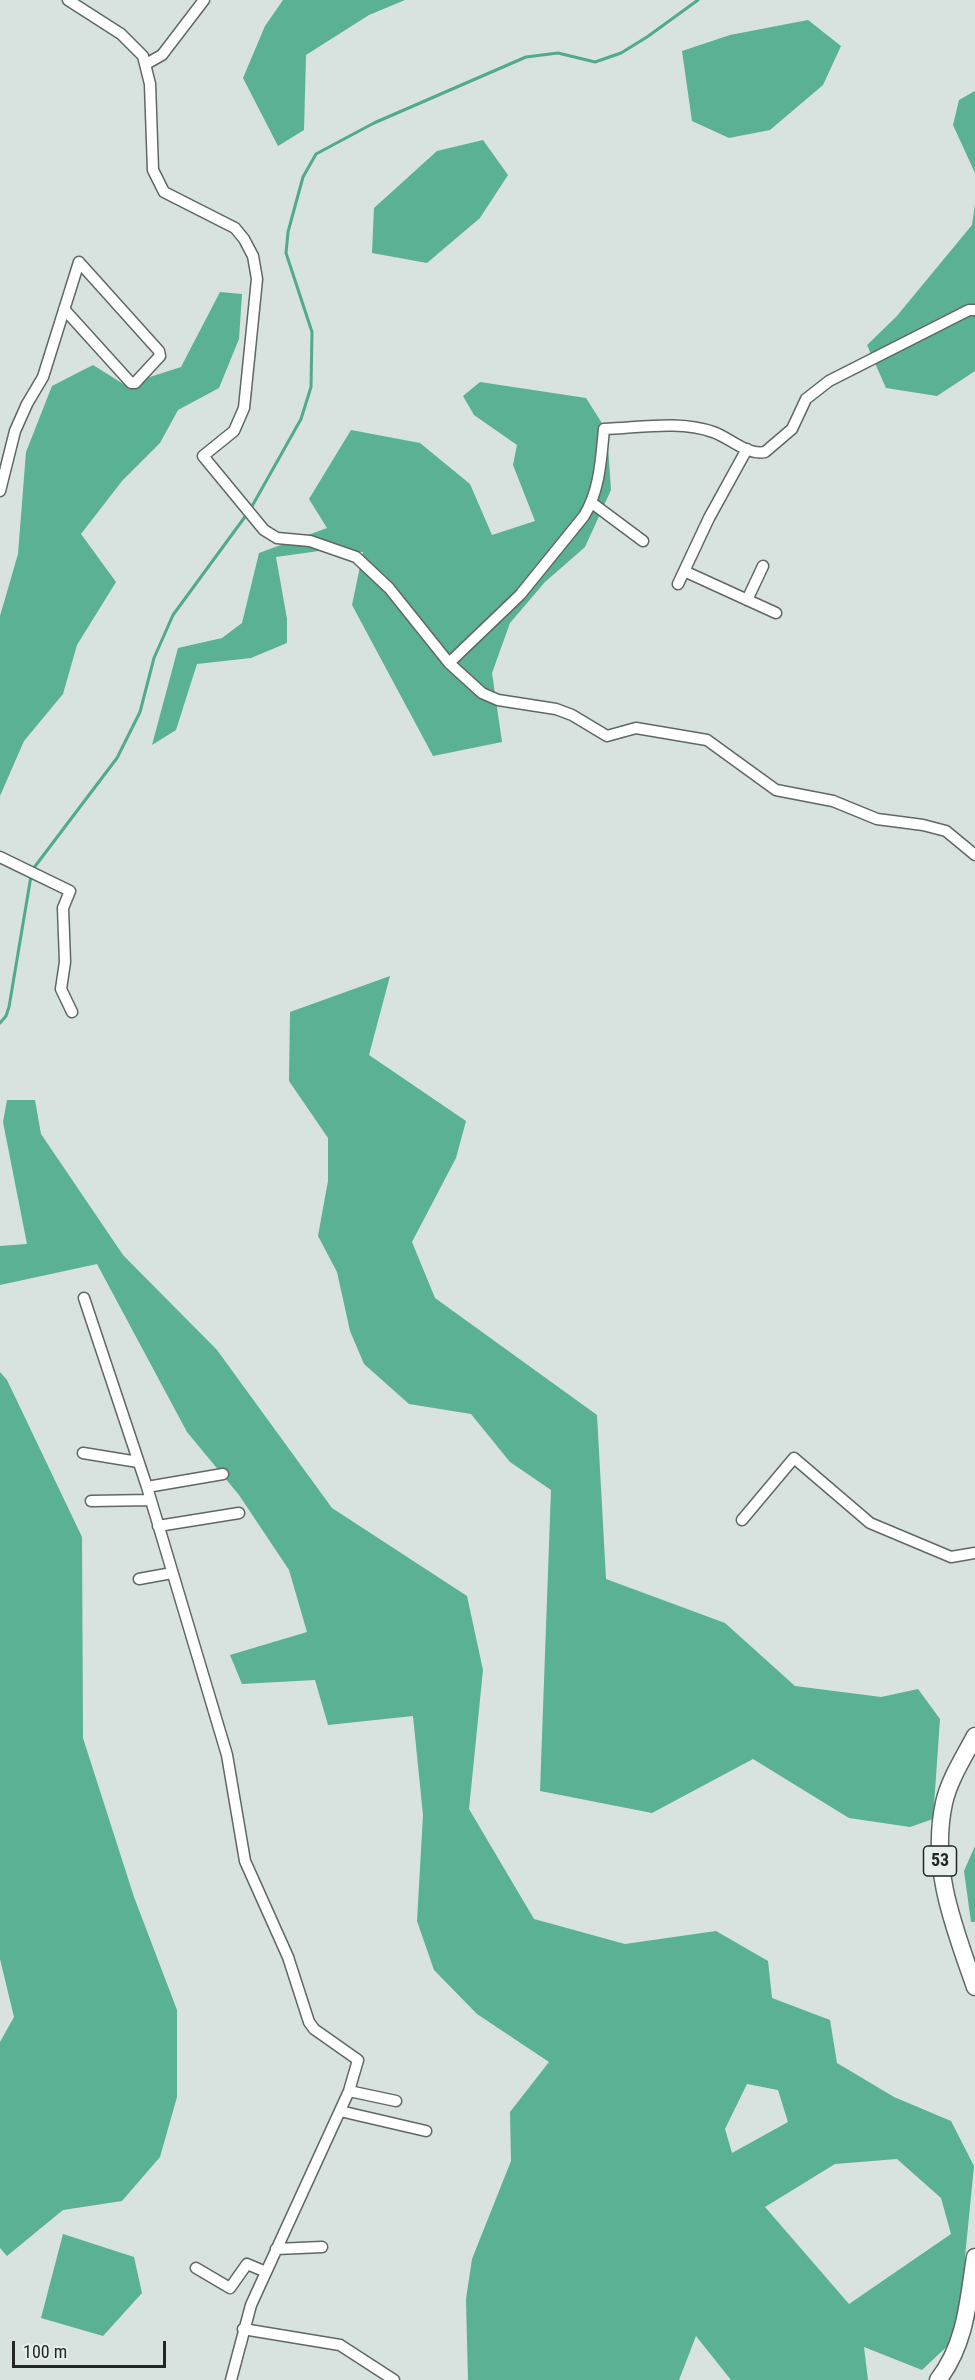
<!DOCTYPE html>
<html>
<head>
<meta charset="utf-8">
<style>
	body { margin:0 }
	#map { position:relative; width:975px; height:2380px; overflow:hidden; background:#d8e2de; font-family:"Roboto Condensed",sans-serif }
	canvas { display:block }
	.scale { position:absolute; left:12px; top:2341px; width:154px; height:27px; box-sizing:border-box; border:3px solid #222624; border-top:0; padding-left:8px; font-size:18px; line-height:21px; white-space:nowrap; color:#222624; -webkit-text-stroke:4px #e6efeb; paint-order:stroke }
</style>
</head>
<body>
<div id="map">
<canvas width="975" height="2380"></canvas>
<div class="scale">100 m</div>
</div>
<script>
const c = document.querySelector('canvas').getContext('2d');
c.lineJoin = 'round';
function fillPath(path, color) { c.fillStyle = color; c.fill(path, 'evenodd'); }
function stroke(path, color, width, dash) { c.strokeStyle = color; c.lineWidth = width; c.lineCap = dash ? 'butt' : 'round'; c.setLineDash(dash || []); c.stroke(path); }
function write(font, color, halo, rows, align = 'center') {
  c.font = font + ' "Roboto Condensed",sans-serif'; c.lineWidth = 6; c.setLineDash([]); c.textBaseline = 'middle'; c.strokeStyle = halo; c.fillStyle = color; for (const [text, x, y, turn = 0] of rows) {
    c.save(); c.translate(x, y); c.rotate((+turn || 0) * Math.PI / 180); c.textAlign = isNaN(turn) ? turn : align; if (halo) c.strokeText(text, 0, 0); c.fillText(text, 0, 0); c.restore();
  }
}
fillPath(new Path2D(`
	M 283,0 L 405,0 L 369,15 L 306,55 L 304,130 L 278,146 L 243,78 L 265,26 Z
	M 808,20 L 841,46 L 823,85 L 770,130 L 729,138 L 692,121 L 682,51 L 730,35 Z
	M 975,91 L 975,173 L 953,125 L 959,100 Z
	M 483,140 L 508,175 L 480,218 L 427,263 L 372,253 L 374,208 L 437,151 Z
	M 975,204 L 975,371 L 937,396 L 886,388 L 867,345 L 896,317 L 972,225 Z
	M 220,292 L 242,294 L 239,339 L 219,388 L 178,410 L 160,443 L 122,481 L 81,534 L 116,582 L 77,645 L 63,694 L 24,741 L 0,796 L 0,616 L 18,554 L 26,452 L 52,386 L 93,365 L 125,385 L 181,367 Z
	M 480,382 L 586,398 L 607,431 L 611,490 L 585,547 L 545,582 L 510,623 L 492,673 L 502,742 L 433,756 L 352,605 L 363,552 L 319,551 L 276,557 L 287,619 L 287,643 L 251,658 L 197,664 L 176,730 L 152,745 L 178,648 L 222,638 L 242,623 L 259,553 L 327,528 L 309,499 L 351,430 L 420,443 L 470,484 L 492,535 L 535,521 L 513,465 L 517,445 L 474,415 L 463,396 Z
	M 390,976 L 369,1055 L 466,1121 L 456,1158 L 412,1242 L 435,1298 L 597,1415 L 606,1579 L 725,1623 L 795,1686 L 881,1697 L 918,1689 L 940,1719 L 933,1819 L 910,1827 L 849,1818 L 753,1759 L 652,1813 L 540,1791 L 551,1490 L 510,1462 L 471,1414 L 409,1404 L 364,1364 L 350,1331 L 337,1272 L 318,1236 L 328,1181 L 328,1138 L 289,1081 L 290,1012 Z
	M 7,1100 L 35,1100 L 41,1134 L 123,1255 L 217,1350 L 332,1508 L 467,1596 L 483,1670 L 469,1809 L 534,1919 L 625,1944 L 716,1931 L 768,1961 L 772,1998 L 830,2020 L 837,2063 L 894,2097 L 951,2121 L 974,2166 L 965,2257 L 975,2320 L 922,2370 L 864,2347 L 868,2380 L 731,2380 L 696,2336 L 679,2380 L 468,2380 L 466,2299 L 472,2259 L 511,2161 L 510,2112 L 549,2062 L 477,2014 L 434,1970 L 417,1921 L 423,1815 L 413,1716 L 328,1725 L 315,1680 L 242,1684 L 230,1655 L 307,1632 L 289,1570 L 239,1495 L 187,1432 L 97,1264 L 0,1285 L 0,1246 L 27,1244 L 3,1122 ZM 747,2084 L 778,2090 L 788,2122 L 732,2153 L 725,2129 ZM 897,2159 L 941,2198 L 951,2234 L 849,2304 L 765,2207 L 835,2164 Z
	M 0,1372 L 7,1380 L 82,1537 L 83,1738 L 134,1897 L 177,2010 L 177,2097 L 160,2157 L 122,2201 L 63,2210 L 7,2256 L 0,2248 L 0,2042 L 14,2017 L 0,1959 Z
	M 975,1846 L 975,1922 L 971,1922 L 964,1871 Z
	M 63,2234 L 134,2257 L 142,2293 L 103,2336 L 41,2318 Z`), '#5ab193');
stroke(new Path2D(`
	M 251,508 L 301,419 L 311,387 L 312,332 L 286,253 L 288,232 L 303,177 L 316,154 L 374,123 L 526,57 L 558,53 L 595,62 L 621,53 L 647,37 L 698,0
	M 33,869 L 117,758 L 140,712 L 154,658 L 173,615 L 247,514
	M 0,1023 L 6,1016 L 9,1007 L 31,876`), '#52aa8c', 3);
const street = new Path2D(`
	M 68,0 L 121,34 L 143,56 L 150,84 L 153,170 L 164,192 L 235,228 L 244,239 L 253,256 L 257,279 L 244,408 L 234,431 L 203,456 L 264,530 L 277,538 L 310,541 L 356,557 L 389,588 L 449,663 L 482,693 L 498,700 L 556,709 L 572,715 L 607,736 L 636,728 L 707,740 L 776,790 L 833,801 L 877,819 L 923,825 L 946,831 L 975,855
	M 146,64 L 162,55 L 204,0
	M 0,491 L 15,431 L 27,404 L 43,377 L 79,262 L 159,351 L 160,356 L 135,383 L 131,383 L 64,309
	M 592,503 L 643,541
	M 684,571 L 776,613
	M 678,584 L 709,518 L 747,449
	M 747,600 L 763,566
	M 449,663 L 520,595 L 584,516 C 600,490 601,459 604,429 C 639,428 679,420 713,432 C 729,437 747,456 765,452 L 792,429 L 806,399 L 829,381 L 969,310 L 975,310
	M 0,857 L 70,891 L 63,908 L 65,962 L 61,989 L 72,1012
	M 84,1298 L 147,1487 L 227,1755 L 245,1861 L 288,1957 L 309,2022 L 314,2029 L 358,2060 L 349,2091 L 251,2305 L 231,2380
	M 83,1453 L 138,1462
	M 147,1487 L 223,1474
	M 91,1501 L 151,1500
	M 742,1520 L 794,1458 L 870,1523 L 951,1557 L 975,1553
	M 158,1526 L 239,1513
	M 139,1579 L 172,1573
	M 349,2091 L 396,2101
	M 340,2111 L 426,2131
	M 276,2249 L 322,2247
	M 196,2268 L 230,2288 L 247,2264 L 266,2272
	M 243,2329 L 340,2345 L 394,2380`);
const primary = new Path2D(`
	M 975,1736 C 964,1757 949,1780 944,1803 C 930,1868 954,1927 975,1987
	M 938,2380 C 966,2344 968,2301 975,2257`);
stroke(street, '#5f6864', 13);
stroke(primary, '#5f6864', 19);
stroke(street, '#fff', 10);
stroke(primary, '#fff', 16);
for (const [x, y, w] of [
	[940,1861,33]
]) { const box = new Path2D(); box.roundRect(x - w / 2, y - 15, w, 30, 4.5); c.fillStyle = '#e6efeb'; c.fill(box); stroke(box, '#222624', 1.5); }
write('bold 18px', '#222624', null, [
	["53",940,1861]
]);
</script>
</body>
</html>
